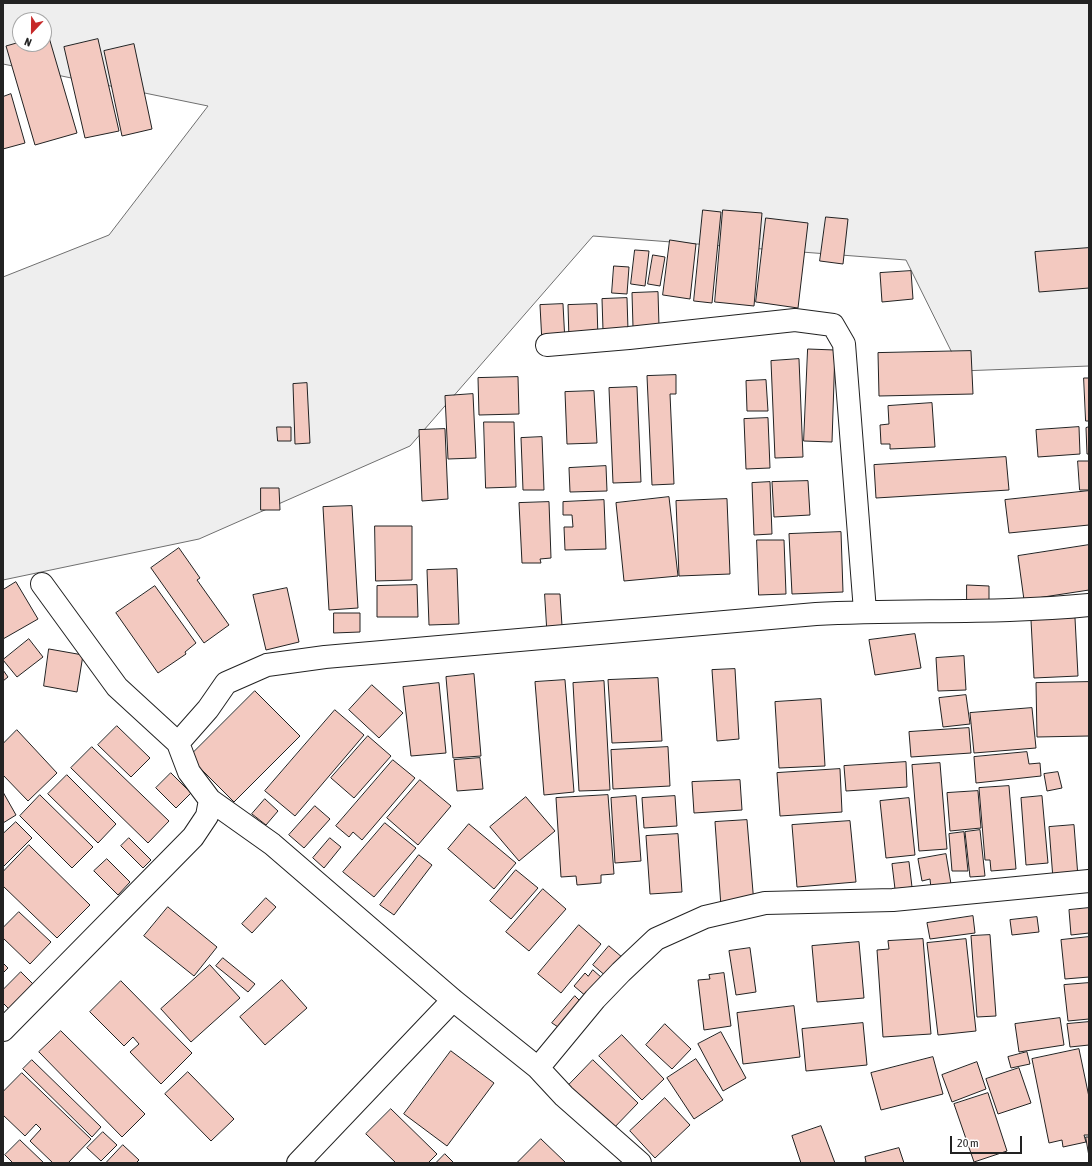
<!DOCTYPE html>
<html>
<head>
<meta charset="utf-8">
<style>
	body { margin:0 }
	#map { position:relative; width:1092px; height:1166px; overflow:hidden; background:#fff; font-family:"Asap Condensed",sans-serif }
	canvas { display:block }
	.frame { position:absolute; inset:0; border:4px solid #222; pointer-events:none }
	.north { position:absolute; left:12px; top:12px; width:40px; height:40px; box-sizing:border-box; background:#fff; border:1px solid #a7a7a7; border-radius:50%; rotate:202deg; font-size:11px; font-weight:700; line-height:16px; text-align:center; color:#222 }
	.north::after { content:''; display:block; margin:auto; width:14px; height:18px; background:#c62828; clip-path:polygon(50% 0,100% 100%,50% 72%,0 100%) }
	.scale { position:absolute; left:950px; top:1136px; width:72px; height:18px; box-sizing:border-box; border:2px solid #222; border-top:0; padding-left:5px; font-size:12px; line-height:14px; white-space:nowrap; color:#222; -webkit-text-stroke:3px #fff; paint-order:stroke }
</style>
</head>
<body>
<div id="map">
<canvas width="1092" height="1166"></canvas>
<div class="frame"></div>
<div class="north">N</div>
<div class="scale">20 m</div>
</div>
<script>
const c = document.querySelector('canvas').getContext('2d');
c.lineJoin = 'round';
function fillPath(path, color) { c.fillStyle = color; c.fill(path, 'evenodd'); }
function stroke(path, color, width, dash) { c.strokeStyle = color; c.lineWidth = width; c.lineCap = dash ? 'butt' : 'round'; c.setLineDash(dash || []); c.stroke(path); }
const green = new Path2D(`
	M 3,3 L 1089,3 L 1089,366 L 961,371 L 906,260 L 593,236 L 410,446 L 199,539 L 3,580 L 3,277 L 109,235 L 208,106 L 3,64 ZM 20,20 L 44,20 L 44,44 L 20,44 Z`);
fillPath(green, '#eee');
stroke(green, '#6f6f6f', 1);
const building = new Path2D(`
	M 48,34 L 77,133 L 35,145 L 6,46 L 20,42 L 20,44 L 44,44 L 44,35 Z
	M 98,39 L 119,131 L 85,138 L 64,47 Z
	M 134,44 L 152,129 L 122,136 L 104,51 Z
	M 11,94 L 25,143 L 3,149 L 3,97 Z
	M 703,210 L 721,212 L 712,303 L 694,301 Z
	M 723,210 L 762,213 L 754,306 L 715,302 Z
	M 826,217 L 848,219 L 843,264 L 820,261 Z
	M 766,218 L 808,223 L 798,308 L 756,302 Z
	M 670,240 L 696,244 L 690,299 L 663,295 Z
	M 1089,248 L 1089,288 L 1039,292 L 1035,252 Z
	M 635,250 L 649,251 L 645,286 L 631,284 Z
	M 653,255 L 665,257 L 660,286 L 648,284 Z
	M 614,266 L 629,267 L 627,294 L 612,293 Z
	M 911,271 L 913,299 L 882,302 L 880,273 Z
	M 658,292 L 659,326 L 633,327 L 632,293 Z
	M 627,298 L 628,330 L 603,330 L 602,299 Z
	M 563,304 L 565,342 L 542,343 L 540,305 Z
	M 597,304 L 598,339 L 569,340 L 568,305 Z
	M 808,349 L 835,350 L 832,442 L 804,441 Z
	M 971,351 L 973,394 L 879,396 L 878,353 Z
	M 799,359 L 803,457 L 775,458 L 771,361 Z
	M 676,375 L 676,394 L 670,394 L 674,484 L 652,485 L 647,376 Z
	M 518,377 L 519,414 L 479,415 L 478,378 Z
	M 1084,378 L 1089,378 L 1089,421 L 1086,421 Z
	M 766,380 L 768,411 L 747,411 L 746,381 Z
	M 307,383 L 310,443 L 295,444 L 293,384 Z
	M 637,387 L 641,482 L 613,483 L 609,388 Z
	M 594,391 L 597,443 L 567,444 L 565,392 Z
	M 473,394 L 476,458 L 448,459 L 445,396 Z
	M 932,403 L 935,447 L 890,449 L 890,444 L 881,444 L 880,425 L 889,424 L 888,406 Z
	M 768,418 L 770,468 L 746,469 L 744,419 Z
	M 484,422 L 514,422 L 516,487 L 486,488 Z
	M 277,427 L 291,427 L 291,441 L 278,441 Z
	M 1079,427 L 1080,454 L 1038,457 L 1036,430 Z
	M 1089,427 L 1089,454 L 1087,454 L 1086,428 Z
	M 445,429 L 448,499 L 422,501 L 419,430 Z
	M 542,437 L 544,490 L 523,490 L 521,438 Z
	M 1006,457 L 1009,490 L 876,498 L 874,465 Z
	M 1078,461 L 1089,461 L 1089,490 L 1080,490 Z
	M 606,466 L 607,491 L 570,492 L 569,468 Z
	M 808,481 L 810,515 L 774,517 L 772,482 Z
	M 770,482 L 772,534 L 754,535 L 752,483 Z
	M 261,488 L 279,488 L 280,510 L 261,510 Z
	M 1089,491 L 1089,525 L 1009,533 L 1005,500 Z
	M 669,497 L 678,576 L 624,581 L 616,503 Z
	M 727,499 L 730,574 L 679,576 L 676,501 Z
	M 604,500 L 606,549 L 565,550 L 564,527 L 573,527 L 572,515 L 563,515 L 563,502 Z
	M 549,502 L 551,558 L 540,559 L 541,563 L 522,563 L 519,503 Z
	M 352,506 L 358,608 L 329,610 L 323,507 Z
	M 375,526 L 412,526 L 412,580 L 376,581 Z
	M 841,532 L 843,592 L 792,594 L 789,534 Z
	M 757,540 L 784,540 L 786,594 L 759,595 Z
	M 1089,545 L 1089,590 L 1024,600 L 1018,556 Z
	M 179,548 L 200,578 L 197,580 L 229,625 L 204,643 L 151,568 Z
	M 457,569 L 459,624 L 429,625 L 427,570 Z
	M 16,582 L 38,619 L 3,639 L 3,590 Z
	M 417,585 L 418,617 L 377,617 L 377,586 Z
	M 967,585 L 989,586 L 989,605 L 967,604 Z
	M 155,586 L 196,643 L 185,652 L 186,654 L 158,673 L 116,613 Z
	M 287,588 L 299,642 L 266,650 L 253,595 Z
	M 545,594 L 560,594 L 562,626 L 547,627 Z
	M 334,613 L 360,613 L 360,632 L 334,633 Z
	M 1075,618 L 1078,676 L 1034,678 L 1031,620 Z
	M 915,634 L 921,668 L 875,675 L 869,640 Z
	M 29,639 L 43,657 L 17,677 L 3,660 Z
	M 49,649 L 83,655 L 77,692 L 44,686 Z
	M 964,656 L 966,690 L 938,691 L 936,658 Z
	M 735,669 L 739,739 L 717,741 L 712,670 Z
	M 3,670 L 8,677 L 3,681 Z
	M 474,674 L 481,756 L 453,758 L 446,677 Z
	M 658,678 L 662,741 L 612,743 L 608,680 Z
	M 565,680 L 574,792 L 544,795 L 535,682 Z
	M 604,681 L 610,790 L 579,791 L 573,683 Z
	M 1089,682 L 1089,736 L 1037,737 L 1036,683 Z
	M 439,683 L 446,753 L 411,756 L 403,687 Z
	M 372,685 L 403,713 L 379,738 L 349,710 Z
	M 255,691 L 300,736 L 234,802 L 189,757 Z
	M 966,695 L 970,724 L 943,727 L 939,698 Z
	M 821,699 L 825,766 L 779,768 L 775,702 Z
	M 1032,708 L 1036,748 L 974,753 L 970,713 Z
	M 335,710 L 364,735 L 295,816 L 265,791 Z
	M 117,726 L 150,758 L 131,777 L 98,745 Z
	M 969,728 L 971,753 L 911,757 L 909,732 Z
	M 17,730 L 57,773 L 28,801 L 3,775 L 3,744 Z
	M 368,736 L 391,756 L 354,798 L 331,778 Z
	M 92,747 L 169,821 L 148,843 L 71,768 Z
	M 668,747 L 670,786 L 613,789 L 611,750 Z
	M 1027,752 L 1029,764 L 1040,763 L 1041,776 L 976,783 L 974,757 Z
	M 480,758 L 483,789 L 457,791 L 454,760 Z
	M 393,760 L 415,778 L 362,840 L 353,832 L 349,837 L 336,826 Z
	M 906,762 L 907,787 L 846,791 L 844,766 Z
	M 940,763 L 947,849 L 919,851 L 912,765 Z
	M 840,769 L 842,812 L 780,816 L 777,773 Z
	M 1058,772 L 1062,788 L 1047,791 L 1044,774 Z
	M 171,773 L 191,793 L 176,808 L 156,788 Z
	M 67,775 L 116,824 L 98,843 L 48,794 Z
	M 420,780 L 451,806 L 418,845 L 387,818 Z
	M 740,780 L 742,810 L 694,813 L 692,782 Z
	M 1009,786 L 1016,869 L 991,871 L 990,860 L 985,860 L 979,788 Z
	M 978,791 L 981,828 L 950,831 L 947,793 Z
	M 3,792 L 16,815 L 3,823 Z
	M 40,795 L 93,847 L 72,868 L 20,816 Z
	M 608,795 L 614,874 L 601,875 L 601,883 L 577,885 L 576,876 L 561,877 L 556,798 Z
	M 636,796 L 641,861 L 615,863 L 611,798 Z
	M 675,796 L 677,826 L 644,828 L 642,798 Z
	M 1042,796 L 1048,863 L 1026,865 L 1021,798 Z
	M 526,797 L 555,831 L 519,861 L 490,827 Z
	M 909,798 L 915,855 L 886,858 L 880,801 Z
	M 265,799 L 278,811 L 266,825 L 252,814 Z
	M 315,806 L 330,819 L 304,848 L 289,835 Z
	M 747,820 L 754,904 L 721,907 L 715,822 Z
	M 850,821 L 856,882 L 797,887 L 792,825 Z
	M 16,822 L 32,838 L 3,867 L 3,834 Z
	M 385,823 L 416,848 L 374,897 L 343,872 Z
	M 469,824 L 516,863 L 494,889 L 448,849 Z
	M 1074,825 L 1078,877 L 1053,879 L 1049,827 Z
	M 980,830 L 985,876 L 970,877 L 965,832 Z
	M 964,832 L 968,871 L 952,871 L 949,834 Z
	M 678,834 L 682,892 L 650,894 L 646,836 Z
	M 129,838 L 151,860 L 143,868 L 121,846 Z
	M 330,838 L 341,847 L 324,868 L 313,858 Z
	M 29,845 L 90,905 L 57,938 L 3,886 L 3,872 Z
	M 946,854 L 951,884 L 931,888 L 930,879 L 922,881 L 918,859 Z
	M 419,855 L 432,865 L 394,915 L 380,905 Z
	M 107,859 L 130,882 L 118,895 L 94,871 Z
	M 909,862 L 912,887 L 895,889 L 892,864 Z
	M 516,870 L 538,888 L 511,919 L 490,901 Z
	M 543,889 L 566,909 L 529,951 L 506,932 Z
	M 266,898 L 276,907 L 252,933 L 242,924 Z
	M 168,907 L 217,947 L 194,976 L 144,936 Z
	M 1089,908 L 1089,933 L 1071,935 L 1069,910 Z
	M 19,912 L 51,942 L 30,964 L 3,938 L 3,928 Z
	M 973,916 L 975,933 L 930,939 L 927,923 Z
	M 1037,917 L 1039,932 L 1012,935 L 1010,920 Z
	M 579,925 L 601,944 L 561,993 L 538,974 Z
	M 990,935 L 996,1016 L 977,1017 L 971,936 Z
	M 1089,937 L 1089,977 L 1065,979 L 1061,940 Z
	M 923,939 L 931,1034 L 883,1037 L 877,950 L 889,949 L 888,941 Z
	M 966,939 L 976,1031 L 938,1035 L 927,943 Z
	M 859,942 L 864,998 L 817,1002 L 812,946 Z
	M 609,946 L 623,958 L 607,977 L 593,965 Z
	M 750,948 L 756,992 L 736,995 L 729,951 Z
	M 223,958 L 255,984 L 248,992 L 216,966 Z
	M 3,963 L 8,968 L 3,973 Z
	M 210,965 L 240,998 L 191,1042 L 161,1009 Z
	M 593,970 L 602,978 L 587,997 L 574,986 L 585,973 L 588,976 Z
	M 21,972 L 37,988 L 13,1013 L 3,1003 L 3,990 Z
	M 724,973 L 731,1026 L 704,1030 L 698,980 L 710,979 L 709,975 Z
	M 282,980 L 307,1008 L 265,1045 L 240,1017 Z
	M 121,981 L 192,1053 L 161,1084 L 130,1052 L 139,1044 L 133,1037 L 124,1046 L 90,1012 Z
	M 1089,983 L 1089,1019 L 1068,1021 L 1064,985 Z
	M 575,996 L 582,1003 L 561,1029 L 552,1023 Z
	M 794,1006 L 800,1057 L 743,1064 L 737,1013 Z
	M 1060,1018 L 1064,1045 L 1019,1052 L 1015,1024 Z
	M 1089,1022 L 1089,1045 L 1070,1047 L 1067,1024 Z
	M 863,1023 L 867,1065 L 806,1071 L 802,1029 Z
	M 665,1024 L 691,1049 L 672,1069 L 646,1045 Z
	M 61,1031 L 145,1114 L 122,1137 L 39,1052 Z
	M 721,1032 L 746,1078 L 723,1091 L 698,1044 Z
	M 622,1035 L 664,1079 L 642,1100 L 599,1056 Z
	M 1079,1049 L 1089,1097 L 1089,1135 L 1084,1135 L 1086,1142 L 1063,1147 L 1062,1140 L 1049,1143 L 1032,1059 Z
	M 451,1051 L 494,1083 L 447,1146 L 404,1114 Z
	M 1027,1052 L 1030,1064 L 1011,1068 L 1008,1057 Z
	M 933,1057 L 943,1094 L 881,1110 L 871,1073 Z
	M 696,1059 L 723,1100 L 694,1119 L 667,1078 Z
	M 32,1060 L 101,1127 L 92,1137 L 23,1069 Z
	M 593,1060 L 638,1103 L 610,1132 L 565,1089 Z
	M 977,1062 L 986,1089 L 952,1102 L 942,1075 Z
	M 1019,1068 L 1031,1103 L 998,1114 L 986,1079 Z
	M 188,1072 L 234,1119 L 211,1141 L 165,1094 Z
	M 22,1073 L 91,1139 L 68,1163 L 53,1163 L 30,1141 L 41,1129 L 36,1124 L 25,1136 L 3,1115 L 3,1092 Z
	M 988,1093 L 1007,1151 L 974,1162 L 954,1104 Z
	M 665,1098 L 690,1125 L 655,1158 L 630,1131 Z
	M 391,1109 L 437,1154 L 428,1163 L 396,1163 L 366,1134 Z
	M 821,1126 L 835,1163 L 801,1163 L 792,1136 Z
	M 103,1132 L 117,1145 L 101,1161 L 87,1148 Z
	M 1086,1137 L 1089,1137 L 1089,1156 Z
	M 541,1139 L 566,1163 L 517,1163 Z
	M 20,1140 L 44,1163 L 13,1163 L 5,1155 Z
	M 123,1145 L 139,1160 L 136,1163 L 106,1163 Z
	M 899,1148 L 904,1163 L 862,1163 L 866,1162 L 865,1157 Z
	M 445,1154 L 454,1163 L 436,1163 Z`);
fillPath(building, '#f3c9c0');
stroke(building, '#222', 1);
const minor = new Path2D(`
	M 547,345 L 629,338 L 795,320 L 833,325 L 844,344 L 865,611
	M 42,584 L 117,687 L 178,743
	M 210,800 L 272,844 L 453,1000 L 538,1068 L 564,1096 L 640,1163
	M 3,1030 L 193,837 L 207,816 L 210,800 L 189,772 L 178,743 L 208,709 L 226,683 L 267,665 L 325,657 L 816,614 C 907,609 998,614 1089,605
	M 538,1068 L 595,999 L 621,972 L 656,939 L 705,917 L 765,903 L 893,900 L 1089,881
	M 298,1163 L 453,1000`);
stroke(minor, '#222', 24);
stroke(minor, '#fff', 22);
</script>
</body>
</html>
